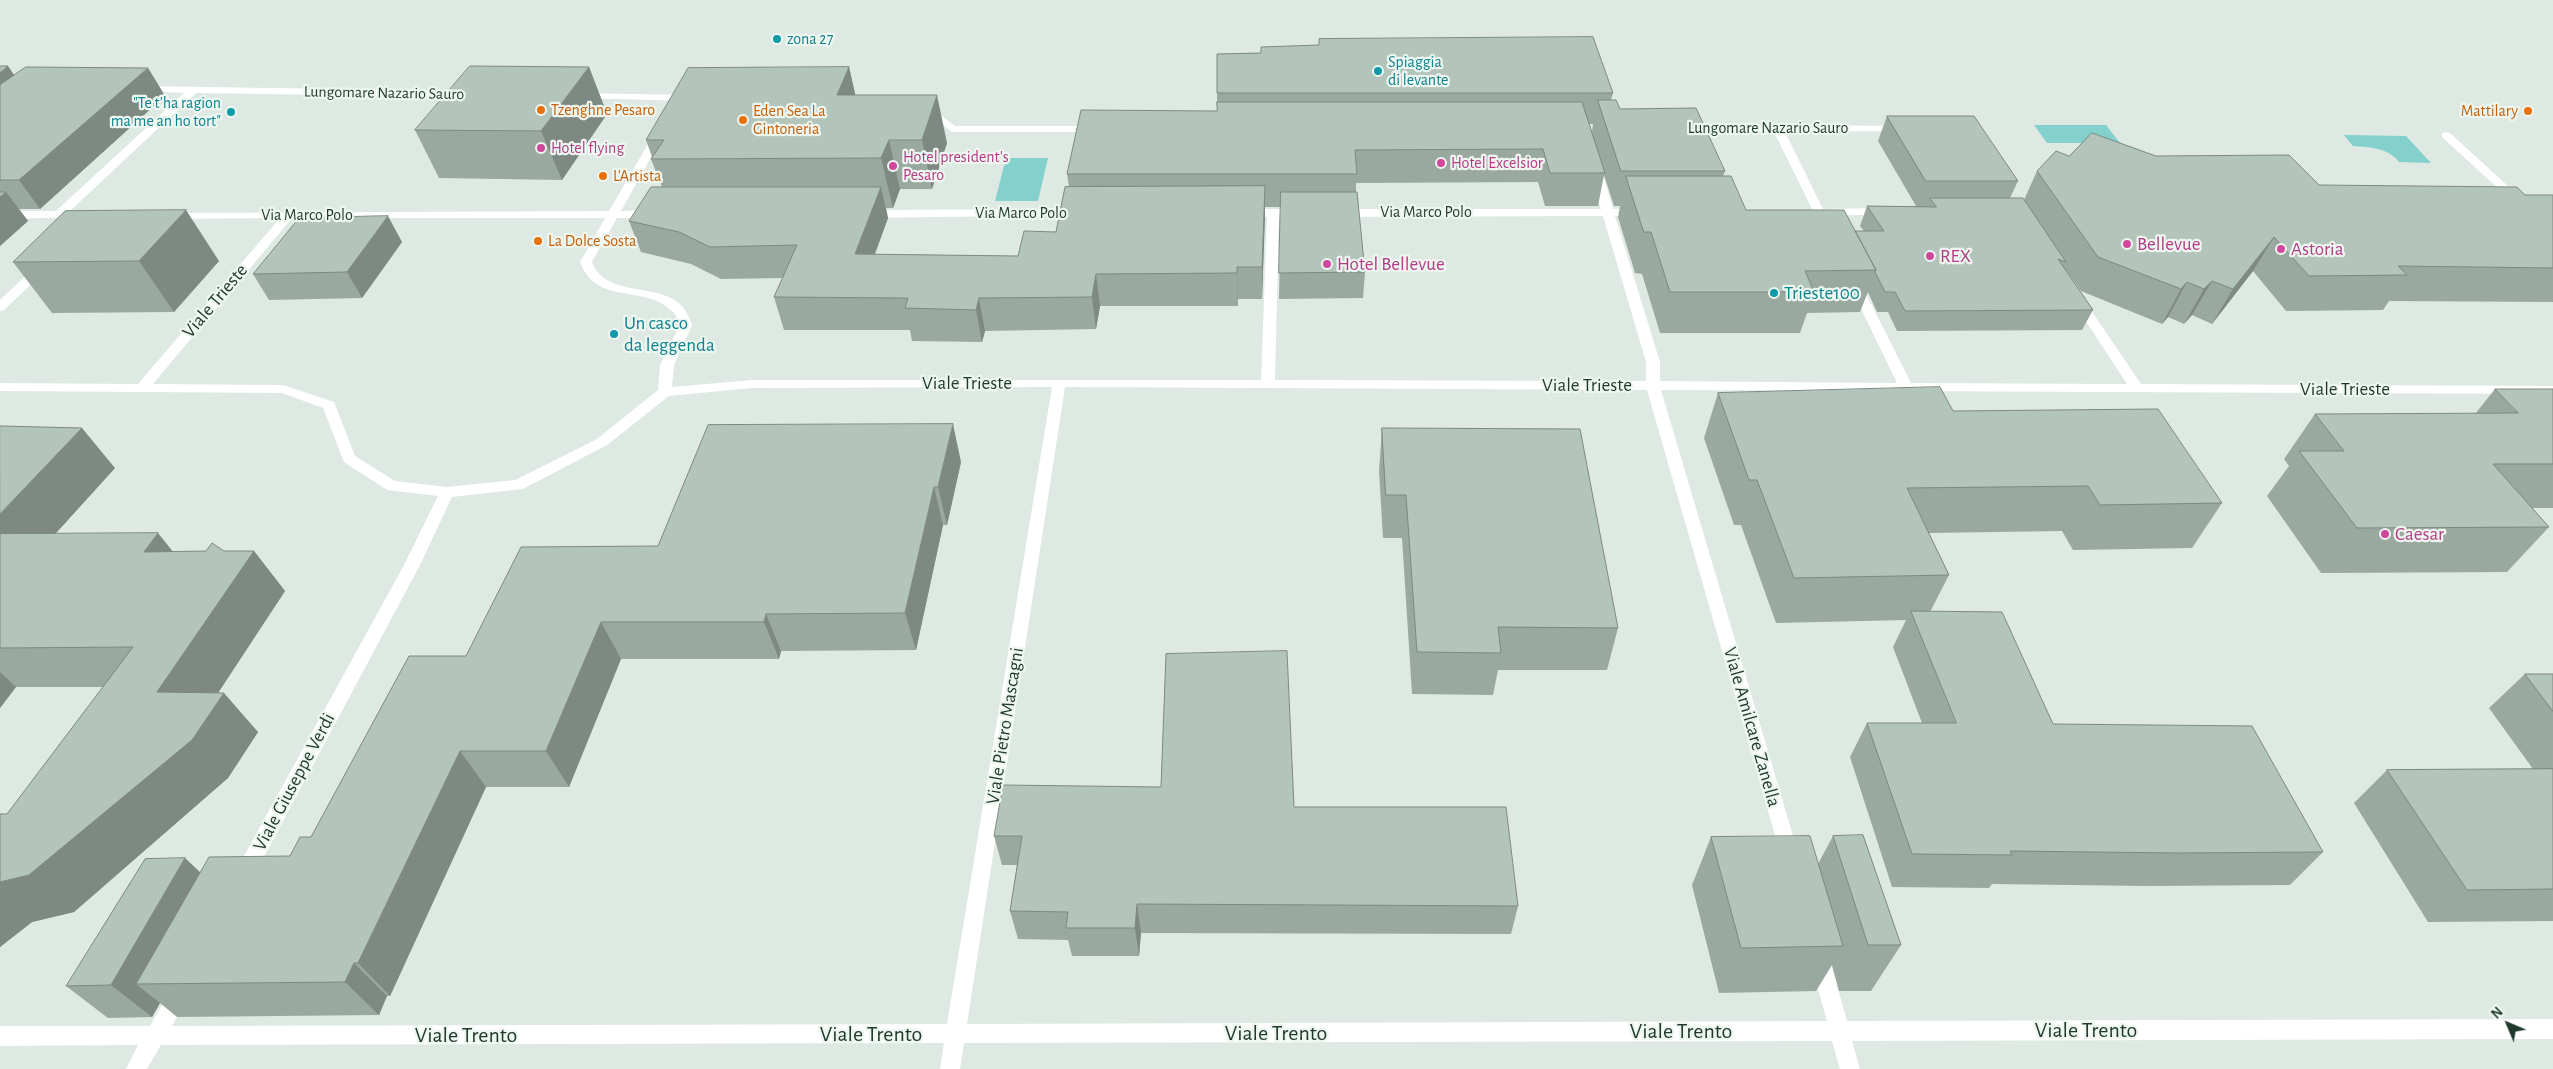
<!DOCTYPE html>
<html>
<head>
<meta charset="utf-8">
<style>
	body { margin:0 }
	#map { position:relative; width:2553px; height:1069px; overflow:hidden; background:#dde9e2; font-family:"Alegreya Sans",sans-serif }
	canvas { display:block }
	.north { position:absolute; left:2483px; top:999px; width:50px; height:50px; -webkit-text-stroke:4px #eef6f0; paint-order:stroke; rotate:315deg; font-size:14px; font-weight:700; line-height:20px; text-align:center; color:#1f392d }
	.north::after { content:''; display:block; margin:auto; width:18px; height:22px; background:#1f392d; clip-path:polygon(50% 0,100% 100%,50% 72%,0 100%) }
</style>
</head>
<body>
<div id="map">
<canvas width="2553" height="1069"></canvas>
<div class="north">N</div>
</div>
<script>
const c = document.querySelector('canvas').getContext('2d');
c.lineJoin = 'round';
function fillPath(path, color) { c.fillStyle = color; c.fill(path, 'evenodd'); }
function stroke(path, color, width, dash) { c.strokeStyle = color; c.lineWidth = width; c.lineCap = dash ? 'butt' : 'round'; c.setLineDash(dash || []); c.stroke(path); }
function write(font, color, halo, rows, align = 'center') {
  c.font = font + ' "Alegreya Sans",sans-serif'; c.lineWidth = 4.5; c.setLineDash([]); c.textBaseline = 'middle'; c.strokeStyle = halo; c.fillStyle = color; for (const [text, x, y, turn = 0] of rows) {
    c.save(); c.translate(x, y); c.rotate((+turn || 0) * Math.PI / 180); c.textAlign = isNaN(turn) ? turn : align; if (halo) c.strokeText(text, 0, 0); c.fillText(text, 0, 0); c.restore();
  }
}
fillPath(new Path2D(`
	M 2034,125 L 2106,125 L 2120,143 L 2047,143 Z
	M 2344,135 L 2406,136 L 2431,163 L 2399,162 C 2389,148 2369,147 2353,146 Z
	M 1006,158 L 1048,158 L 1038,201 L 995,201 Z`), '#84d0cd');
fillPath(new Path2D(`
	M 143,86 L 465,91 L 470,94 L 465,97 L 196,93 L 70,211 L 86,213 L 86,217 L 0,219 L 0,211 L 56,211 L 184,93 L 139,91 L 138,89 Z
	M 580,93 L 690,95 L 695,98 L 690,101 L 576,98 L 575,96 Z
	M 927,105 L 955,126 L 1097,126 L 1102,129 L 1097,132 L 952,132 L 923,110 L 922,108 Z
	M 1778,125 L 1906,126 L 1906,130 L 1902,131 L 1785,132 L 1823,209 L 1885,208 L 1889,210 L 1889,214 L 1827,216 L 1831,224 L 1825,228 L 1821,227 L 1774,132 L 1685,132 L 1680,129 L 1685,126 Z
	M 660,129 L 665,132 L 621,211 L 652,210 L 658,214 L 652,218 L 617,218 L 592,262 C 606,299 660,281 683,307 C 687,312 690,320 692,325 L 674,365 L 672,387 L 752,380 L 1261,380 L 1267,217 L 1241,215 L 1241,211 L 1245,209 L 1300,209 L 1306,213 L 1300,217 L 1279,217 L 1275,380 L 1646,381 L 1646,362 L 1603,216 L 1340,217 L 1334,213 L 1340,209 L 1601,209 L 1590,171 L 1596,168 L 1602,171 L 1613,209 L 1637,208 L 1643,212 L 1637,216 L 1615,216 L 1660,362 L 1660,381 L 1897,383 L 1849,284 L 1855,280 L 1861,284 L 1911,383 L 2127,384 L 2072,300 L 2078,296 L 2082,297 L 2141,384 L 2553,386 L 2553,394 L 1661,390 L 1799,856 L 1796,862 L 1790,864 L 1784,862 L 1781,856 L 1647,390 L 1065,387 L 967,1024 L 1827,1021 L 1809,957 L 1812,951 L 1819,948 L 1826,951 L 1829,957 L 1847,1021 L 2553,1019 L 2553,1039 L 1852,1041 L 1860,1069 L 1840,1069 L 1832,1041 L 964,1043 L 960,1069 L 940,1069 L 944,1043 L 161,1045 L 147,1069 L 126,1069 L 138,1045 L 0,1046 L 0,1026 L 150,1026 L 172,987 L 179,985 L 186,987 L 189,994 L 172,1026 L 947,1024 L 1052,387 L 752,388 L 669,396 L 607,445 L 523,489 L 452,497 L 420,565 L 252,879 L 245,881 L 238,879 L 236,873 L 238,867 L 404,565 L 438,496 L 387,490 L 344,462 L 323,408 L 282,393 L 0,391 L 0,383 L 138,384 L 280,218 L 170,219 L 164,215 L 166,213 L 609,211 L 655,132 ZM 292,218 L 605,218 L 580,262 C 596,306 645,284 672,311 C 676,314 678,321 680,325 L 660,365 L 658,390 L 597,439 L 515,480 L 447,487 L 395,481 L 355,456 L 334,402 L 283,385 L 153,384 Z
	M 2446,132 L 2450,133 L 2521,198 L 2521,202 L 2513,202 L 2442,137 L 2442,133 Z
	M 1080,209 L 1084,211 L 1084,215 L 868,218 L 862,214 L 868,210 Z
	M 42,263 L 46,264 L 48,267 L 46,270 L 4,310 L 0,311 L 0,300 L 38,264 Z`), '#fff');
fillPath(new Path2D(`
	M 1319,39 L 1613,93 L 1611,100 L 1620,109 L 1725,171 L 1723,176 L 1746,210 L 1855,231 L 1864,231 L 1860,226 L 1867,206 L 1927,206 L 1916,206 L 1878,141 L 1887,116 L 2018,181 L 2010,198 L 2024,200 L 2037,171 L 2069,156 L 2156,156 L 2319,185 L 2525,195 L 2553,195 L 2553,302 L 2389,301 L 2383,310 L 2286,311 L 2253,271 L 2212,324 L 2192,315 L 2184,324 L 2168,317 L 2162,324 L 2081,291 L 2064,267 L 2093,310 L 2082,330 L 1897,331 L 1888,312 L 1877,312 L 1868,292 L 1860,312 L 1807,313 L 1800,333 L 1660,333 L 1642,274 L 1635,273 L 1618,217 L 1620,206 L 1614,206 L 1604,175 L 1598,206 L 1545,206 L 1538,182 L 1356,183 L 1356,192 L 1365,272 L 1363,298 L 1279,299 L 1281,207 L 1265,207 L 1262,299 L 1238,299 L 1238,306 L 1100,306 L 1096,329 L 985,331 L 982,342 L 912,341 L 910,330 L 784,330 L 774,297 L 783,278 L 721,279 L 691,264 L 641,252 L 629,221 L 662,187 L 651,159 L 652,157 L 646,140 L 849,67 L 855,95 L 947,143 L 932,189 L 900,189 L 893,208 L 886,208 L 888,218 L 875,254 L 1018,256 L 1056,232 L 1069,187 L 1067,174 L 1217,111 L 1217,54 L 1261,53 L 1319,45 ZM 1589,124 L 1593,124 L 1592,132 Z
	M 0,66 L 14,75 L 148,68 L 165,96 L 40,209 L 19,209 L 28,221 L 0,246 Z
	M 589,67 L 607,114 L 562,180 L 439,178 L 415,130 Z
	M 65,211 L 219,261 L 174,312 L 52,313 L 13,262 Z
	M 402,242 L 362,298 L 269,300 L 253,274 Z
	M 2495,389 L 2553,389 L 2553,508 L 2532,508 L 2549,527 L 2507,572 L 2321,573 L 2267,496 L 2289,466 L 2284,459 L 2315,414 L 2475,414 Z
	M 1718,393 L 1953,411 L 2222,503 L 2192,548 L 2073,550 L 2062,531 L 1929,533 L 1949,575 L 1930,612 L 2053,724 L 2323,852 L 2290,885 L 2148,886 L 1992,884 L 1989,888 L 1892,887 L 1850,757 L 1867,723 L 1922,723 L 1893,647 L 1906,620 L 1776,623 L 1741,525 L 1734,525 L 1704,438 Z
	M 0,426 L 115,468 L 55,534 L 173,552 L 254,551 L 285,591 L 218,693 L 258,732 L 228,778 L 74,912 L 32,922 L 0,947 L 0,814 L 7,814 L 103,687 L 16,687 L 0,708 Z
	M 1382,428 L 1618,628 L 1607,670 L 1498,670 L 1493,695 L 1412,694 L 1402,538 L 1383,538 L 1379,471 Z
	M 961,462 L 947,525 L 943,525 L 916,650 L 781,651 L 779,659 L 621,659 L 569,787 L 486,787 L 390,996 L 387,996 L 379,1015 L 177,1017 L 160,1003 L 152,1017 L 108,1018 L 66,986 L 200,872 L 290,856 L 311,837 L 466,656 L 658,546 Z
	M 2525,674 L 2553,674 L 2553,921 L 2428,922 L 2354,803 L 2387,770 L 2533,769 L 2489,708 Z
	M 1294,807 L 1518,906 L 1511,934 L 1141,933 L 1139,956 L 1072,956 L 1068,940 L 1018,939 L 1010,911 L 1017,865 L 1002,865 L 994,836 Z
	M 1833,836 L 1901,945 L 1871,991 L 1839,991 L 1832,965 L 1816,991 L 1719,993 L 1692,885 L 1711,837 L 1818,864 Z`), '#9aa9a0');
fillPath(new Path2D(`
	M 8,66 L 27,94 L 0,116 L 0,73 Z
	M 589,67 L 607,114 L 562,180 L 541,131 Z
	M 849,67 L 860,115 L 837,95 Z
	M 148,68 L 165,96 L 40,209 L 19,180 Z
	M 937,95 L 947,143 L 932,189 L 922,140 Z
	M 889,140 L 900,189 L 893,208 L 881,158 Z
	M 1265,186 L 1265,218 L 1262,299 L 1262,267 Z
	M 881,187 L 888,218 L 863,286 L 855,254 Z
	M 6,192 L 28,221 L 0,246 L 0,197 Z
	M 186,210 L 219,261 L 174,312 L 139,261 Z
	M 388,216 L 402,242 L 362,298 L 347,272 Z
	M 2274,237 L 2253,271 L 2212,324 L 2233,289 Z
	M 1237,267 L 1238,299 L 1238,306 L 1237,273 Z
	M 1096,274 L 1100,306 L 1096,329 L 1092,297 Z
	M 2212,281 L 2192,315 L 2184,324 L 2204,289 Z
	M 2187,282 L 2168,317 L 2162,324 L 2181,289 Z
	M 979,298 L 985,331 L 982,342 L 976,310 Z
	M 953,424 L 961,462 L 947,525 L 938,487 Z
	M 82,428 L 115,468 L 19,574 L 0,555 L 0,514 Z
	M 934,487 L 943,525 L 916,650 L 905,613 Z
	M 158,533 L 190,573 L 144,552 Z
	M 254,551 L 285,591 L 193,731 L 157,692 Z
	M 766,614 L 781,651 L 779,659 L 764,622 Z
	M 601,622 L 621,659 L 569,787 L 546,751 Z
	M 0,672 L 16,687 L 0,708 Z
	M 224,693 L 258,732 L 228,778 L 74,912 L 32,922 L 0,947 L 0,882 Z
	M 460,751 L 486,787 L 390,996 L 358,963 Z
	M 185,858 L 221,892 L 136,984 L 160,1003 L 152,1017 L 111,985 Z
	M 1137,904 L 1141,933 L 1139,956 L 1135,928 Z
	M 354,963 L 387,996 L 379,1015 L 345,982 Z`), '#7d8982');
const building = new Path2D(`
	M 1593,37 L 1613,93 L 1217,93 L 1217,54 L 1261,53 L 1261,47 L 1319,45 L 1319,39 Z
	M 0,66 L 8,66 L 0,73 Z
	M 470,66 L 589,67 L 541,131 L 415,130 Z
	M 26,67 L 148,68 L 19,180 L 0,180 L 0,85 Z
	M 849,67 L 837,95 L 937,95 L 922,140 L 889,140 L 881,158 L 651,159 L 664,140 L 646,140 L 688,68 Z
	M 1598,100 L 1616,100 L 1620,109 L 1696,108 L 1725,171 L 1621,171 Z
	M 1217,102 L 1582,102 L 1605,173 L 1550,173 L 1543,149 L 1355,150 L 1357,174 L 1067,174 L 1081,110 L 1217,111 Z
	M 1887,116 L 1974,116 L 2018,181 L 1926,181 Z
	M 2092,133 L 2156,156 L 2289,155 L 2319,185 L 2517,187 L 2525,195 L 2553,195 L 2553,268 L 2398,266 L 2407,275 L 2309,276 L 2274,237 L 2233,289 L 2212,281 L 2204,289 L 2187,282 L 2181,289 L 2098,257 L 2037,171 L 2056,151 L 2069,156 Z
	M 1626,176 L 1731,176 L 1746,210 L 1844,210 L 1876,270 L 1805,271 L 1814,292 L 1670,292 L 1651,232 L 1644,232 Z
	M 1265,186 L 1262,267 L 1237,267 L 1237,273 L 1096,274 L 1092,297 L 979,298 L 976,310 L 905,308 L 908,298 L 774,297 L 797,245 L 710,247 L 679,232 L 629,221 L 651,187 L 881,187 L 855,254 L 1018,256 L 1024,231 L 1056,232 L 1065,187 Z
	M 0,192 L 6,192 L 0,197 Z
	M 1281,192 L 1357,192 L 1365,272 L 1279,273 Z
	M 1930,198 L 2023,198 L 2066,262 L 2058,259 L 2093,310 L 1905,311 L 1895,292 L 1885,292 L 1875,272 L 1876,270 L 1855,231 L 1884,231 L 1867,206 L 1936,207 Z
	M 186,210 L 139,261 L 13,262 L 65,211 Z
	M 388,216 L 347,272 L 253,274 L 299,218 Z
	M 1940,387 L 1953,411 L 2158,409 L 2222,503 L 2100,505 L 2088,486 L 1907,488 L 1949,575 L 1794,578 L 1757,480 L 1749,480 L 1718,393 Z
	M 2495,389 L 2553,389 L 2553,464 L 2493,464 L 2549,527 L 2357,528 L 2299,451 L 2344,451 L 2315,414 L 2518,413 Z
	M 953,424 L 938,487 L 934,487 L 905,613 L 766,614 L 764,622 L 601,622 L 546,751 L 460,751 L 358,963 L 354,963 L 345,982 L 136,984 L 209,857 L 290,856 L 300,837 L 311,837 L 409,656 L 466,656 L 521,547 L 658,546 L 708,425 Z
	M 0,426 L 82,428 L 0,514 Z
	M 1382,428 L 1580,429 L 1618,628 L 1498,627 L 1501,653 L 1417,652 L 1406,495 L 1386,495 Z
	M 158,533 L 144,552 L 206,551 L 212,543 L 224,551 L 254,551 L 157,692 L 224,693 L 192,740 L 29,875 L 0,882 L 0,814 L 7,814 L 133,647 L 0,648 L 0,534 Z
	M 1911,611 L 2002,612 L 2053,724 L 2252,726 L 2323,852 L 2176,853 L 2010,851 L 2012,855 L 1912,854 L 1867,723 L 1956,723 Z
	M 1287,651 L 1294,807 L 1506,807 L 1518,906 L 1137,904 L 1135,928 L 1066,928 L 1068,912 L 1010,911 L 1022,836 L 994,836 L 1003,785 L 1161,787 L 1166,654 Z
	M 2525,674 L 2553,674 L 2553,711 Z
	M 2553,769 L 2553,889 L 2467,890 L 2387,770 Z
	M 1863,835 L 1901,945 L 1868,945 L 1833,836 Z
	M 1810,836 L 1843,946 L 1741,948 L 1711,837 Z
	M 185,858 L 111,985 L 66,986 L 145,859 Z`);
fillPath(building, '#b3c4ba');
stroke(building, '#7d8982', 1);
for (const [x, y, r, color] of [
	[777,39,5,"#0f9aa8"],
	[1378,71,5,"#0f9aa8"],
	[541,110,5,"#e8710a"],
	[2528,111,5,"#e8710a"],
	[231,112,5,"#0f9aa8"],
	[743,120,5,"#e8710a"],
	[541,148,5,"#d1479c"],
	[1441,163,5,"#d1479c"],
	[893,166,5,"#d1479c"],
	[603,176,5,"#e8710a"],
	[538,241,5,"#e8710a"],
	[2127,244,5,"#d1479c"],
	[2281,249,5,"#d1479c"],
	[1930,256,5,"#d1479c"],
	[1327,264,5,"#d1479c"],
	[1774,293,5,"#0f9aa8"],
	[614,334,5,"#0f9aa8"],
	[2385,534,5,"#d1479c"]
]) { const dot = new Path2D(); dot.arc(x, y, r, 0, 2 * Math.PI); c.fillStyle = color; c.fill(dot); stroke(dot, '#eef6f0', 2); }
write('16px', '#0d838f', '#eef6f0', [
	["zona 27",787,39],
	["Spiaggia",1388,62],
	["di levante",1388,80],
	["\"Te t'ha ragion",221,103,"right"],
	["ma me an ho tort\"",221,121,"right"]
], 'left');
write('16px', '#1f392d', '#eef6f0', [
	["Lungomare Nazario Sauro",384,93,1],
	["Lungomare Nazario Sauro",1768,128],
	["Via Marco Polo",1426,212],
	["Via Marco Polo",1021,213],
	["Via Marco Polo",307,215]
]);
write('16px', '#c56008', '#eef6f0', [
	["Tzenghne Pesaro",551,110],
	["Eden Sea La",753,111],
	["Gintoneria",753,129],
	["Mattilary",2518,111,"right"],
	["L'Artista",613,176],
	["La Dolce Sosta",548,241]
], 'left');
write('16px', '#b23c85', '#eef6f0', [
	["Hotel flying",551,148],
	["Hotel president's",903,157],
	["Pesaro",903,175],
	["Hotel Excelsior",1451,163]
], 'left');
write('19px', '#b23c85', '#eef6f0', [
	["Bellevue",2137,244],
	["Astoria",2291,249],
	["REX",1940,256],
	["Hotel Bellevue",1337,264],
	["Caesar",2395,534]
], 'left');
write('19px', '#0d838f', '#eef6f0', [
	["Trieste100",1784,293],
	["Un casco",624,323],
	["da leggenda",624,345]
], 'left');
write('19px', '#1f392d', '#eef6f0', [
	["Viale Trieste",215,301,-50],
	["Viale Trieste",967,383],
	["Viale Trieste",1587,385],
	["Viale Trieste",2345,389],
	["Viale Pietro Mascagni",1005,726,-81],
	["Viale Amilcare Zanella",1752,727,74],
	["Viale Giuseppe Verdi",294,782,-62]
]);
write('22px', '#1f392d', '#eef6f0', [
	["Viale Trento",2086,1030],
	["Viale Trento",1681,1031],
	["Viale Trento",1276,1033],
	["Viale Trento",871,1034],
	["Viale Trento",466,1035]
]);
</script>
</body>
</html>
